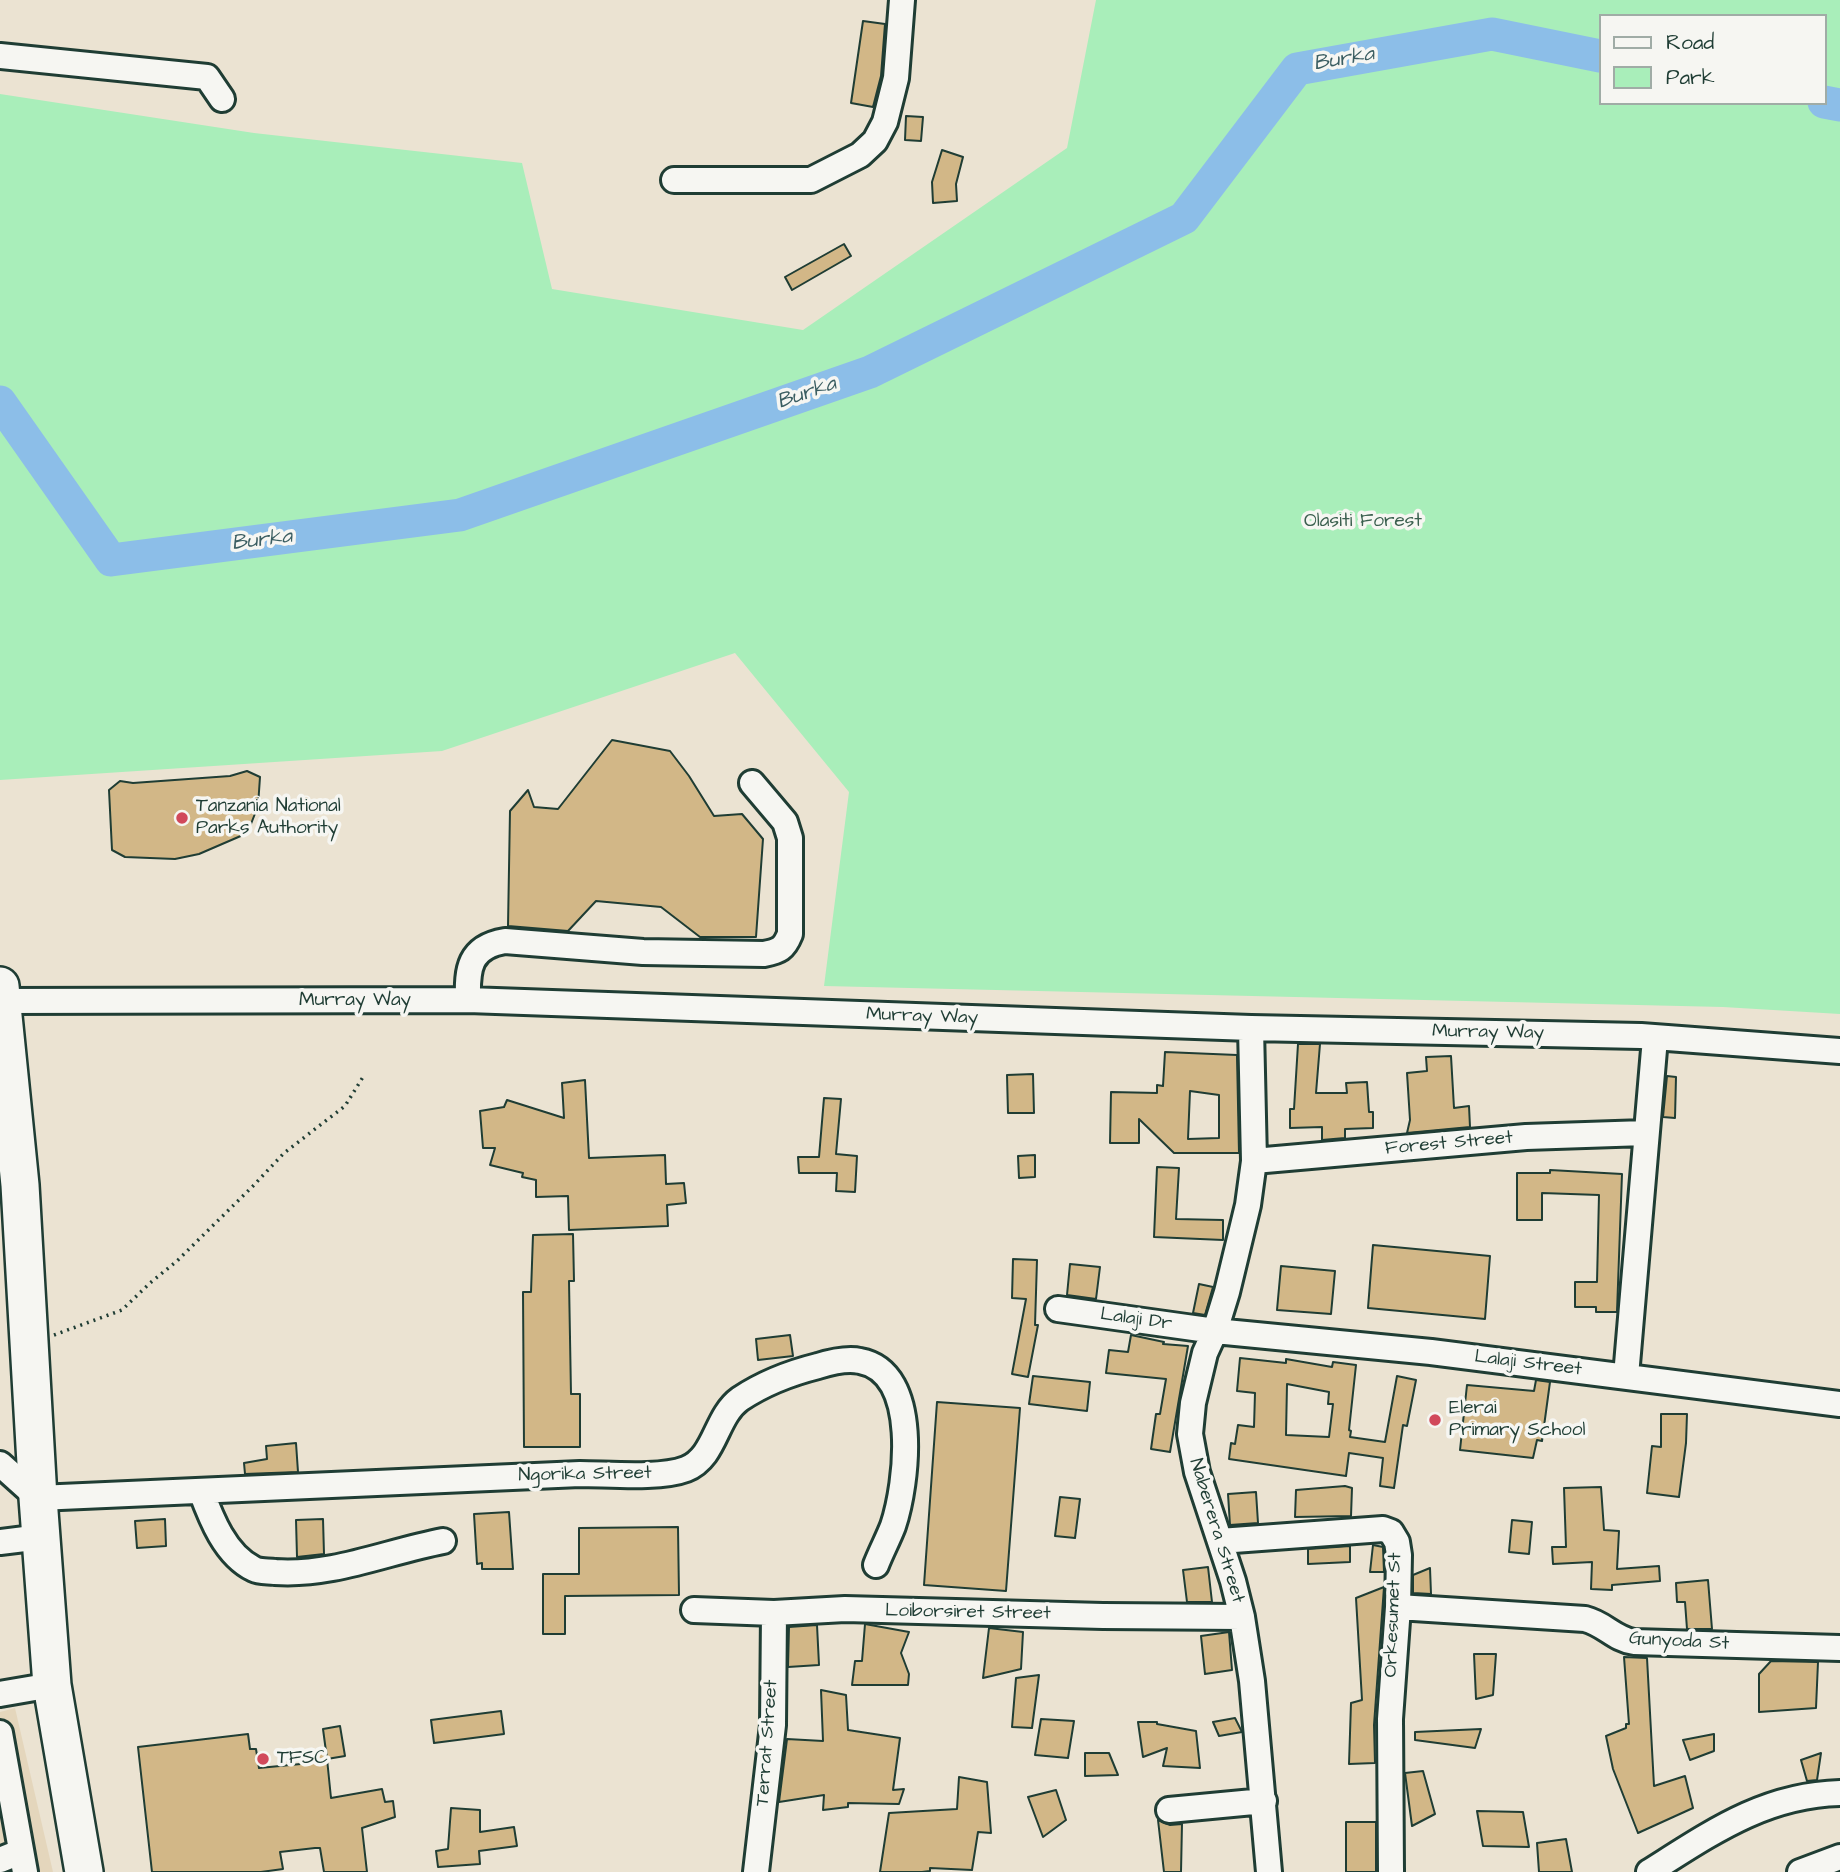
<!DOCTYPE html>
<html>
<head>
<meta charset="utf-8">
<style>
	body { margin:0 }
	#map { position:relative; width:1840px; height:1872px; overflow:hidden; background:#ebe3d2; font-family:"Architects Daughter",sans-serif }
	canvas { display:block }
	.legend { position:absolute; left:1599px; top:14px; width:228px; height:91px; box-sizing:border-box; background:#f6f6f2; border:2px solid #a0aca6; margin:0; padding:9px 12px; list-style:none; font-size:21px; color:#1f3d34 }
	.legend li { display:flex; align-items:center; gap:14px; height:35px }
	.legend b { width:35px; border:2px solid #a0aca6 }
</style>
</head>
<body>
<div id="map">
<canvas width="1840" height="1872"></canvas>
<ul class="legend">
<li><b style="height:9px;background:#f6f6f2"></b>Road</li>
<li><b style="height:19px;background:#a9eeba"></b>Park</li>
</ul>
</div>
<script>
const c = document.querySelector('canvas').getContext('2d');
c.lineJoin = 'round';
function fillPath(path, color) { c.fillStyle = color; c.fill(path, 'evenodd'); }
function stroke(path, color, width, dash) { c.strokeStyle = color; c.lineWidth = width; c.lineCap = dash ? 'butt' : 'round'; c.setLineDash(dash || []); c.stroke(path); }
function write(font, color, halo, rows, align = 'center') {
  c.font = font + ' "Architects Daughter",sans-serif'; c.lineWidth = 7; c.setLineDash([]); c.textBaseline = 'middle'; c.strokeStyle = halo; c.fillStyle = color; for (const [text, x, y, turn = 0] of rows) {
    c.save(); c.translate(x, y); c.rotate((+turn || 0) * Math.PI / 180); c.textAlign = isNaN(turn) ? turn : align; if (halo) c.strokeText(text, 0, 0); c.fillText(text, 0, 0); c.restore();
  }
}
fillPath(new Path2D(`
	M 15,1708 L 53,1872 L 0,1872 L 0,1712 Z`), '#e4d6bc');
fillPath(new Path2D(`
	M 1096,0 L 1840,0 L 1840,1014 L 1723,1007 L 824,986 L 849,792 L 735,653 L 442,751 L 0,780 L 0,94 L 254,133 L 522,163 L 552,289 L 803,330 L 1067,148 ZM 1600,16 L 1824,16 L 1824,103 L 1600,103 Z`), '#a9eeba');
stroke(new Path2D(`
	M 1824,102 L 1840,105
	M 0,402 L 111,560 L 460,515 L 870,372 L 1184,218 L 1297,69 L 1492,34 L 1600,56`), '#8cbee8', 33);
const building = new Path2D(`
	M 863,21 L 885,24 L 881,76 L 873,107 L 851,103 Z
	M 906,116 L 923,117 L 921,141 L 905,140 Z
	M 942,150 L 963,157 L 956,184 L 957,201 L 933,203 L 932,182 Z
	M 844,244 L 851,256 L 792,290 L 785,277 Z
	M 612,740 L 670,751 L 689,776 L 714,816 L 742,814 L 763,839 L 756,937 L 700,937 L 661,907 L 596,901 L 568,931 L 508,926 L 510,811 L 528,790 L 534,807 L 558,809 Z
	M 247,771 L 260,777 L 258,806 L 249,829 L 243,835 L 199,854 L 175,859 L 125,857 L 112,850 L 109,790 L 120,781 L 133,783 L 230,776 Z
	M 1298,1044 L 1320,1044 L 1316,1093 L 1347,1093 L 1346,1083 L 1367,1082 L 1369,1112 L 1373,1112 L 1373,1128 L 1345,1129 L 1345,1138 L 1322,1140 L 1322,1127 L 1290,1128 L 1290,1109 L 1294,1109 Z
	M 1165,1052 L 1237,1055 L 1239,1153 L 1174,1153 L 1139,1119 L 1139,1143 L 1110,1143 L 1111,1092 L 1157,1093 L 1157,1085 L 1163,1086 ZM 1190,1091 L 1219,1095 L 1219,1138 L 1188,1139 Z
	M 1451,1056 L 1454,1108 L 1469,1106 L 1470,1127 L 1407,1133 L 1410,1120 L 1407,1073 L 1427,1071 L 1426,1057 Z
	M 1033,1074 L 1034,1113 L 1008,1113 L 1007,1075 Z
	M 1667,1076 L 1676,1077 L 1675,1118 L 1663,1117 Z
	M 585,1080 L 589,1158 L 665,1155 L 666,1184 L 684,1183 L 686,1203 L 667,1205 L 668,1226 L 569,1230 L 568,1196 L 536,1197 L 536,1180 L 522,1177 L 523,1173 L 490,1165 L 495,1148 L 483,1148 L 480,1111 L 504,1107 L 507,1100 L 564,1118 L 562,1083 Z
	M 824,1098 L 841,1099 L 836,1154 L 857,1156 L 855,1192 L 836,1191 L 837,1173 L 799,1173 L 798,1157 L 819,1157 Z
	M 1035,1155 L 1035,1177 L 1019,1178 L 1018,1156 Z
	M 1157,1167 L 1179,1168 L 1176,1219 L 1223,1220 L 1223,1240 L 1154,1237 Z
	M 1550,1170 L 1622,1174 L 1617,1312 L 1596,1312 L 1596,1307 L 1575,1307 L 1575,1282 L 1597,1282 L 1599,1195 L 1542,1193 L 1542,1220 L 1517,1220 L 1517,1173 L 1550,1173 Z
	M 573,1234 L 574,1281 L 569,1281 L 571,1394 L 580,1394 L 580,1447 L 524,1447 L 523,1292 L 531,1292 L 533,1235 Z
	M 1373,1245 L 1490,1256 L 1485,1319 L 1368,1308 Z
	M 1013,1259 L 1037,1260 L 1035,1325 L 1038,1325 L 1028,1377 L 1012,1374 L 1026,1299 L 1012,1298 Z
	M 1070,1264 L 1100,1267 L 1096,1299 L 1067,1295 Z
	M 1281,1266 L 1335,1271 L 1331,1314 L 1277,1310 Z
	M 1199,1284 L 1213,1287 L 1205,1315 L 1193,1313 Z
	M 790,1335 L 793,1356 L 758,1360 L 756,1339 Z
	M 1131,1335 L 1164,1342 L 1163,1344 L 1188,1346 L 1170,1452 L 1151,1449 L 1156,1414 L 1160,1414 L 1166,1379 L 1106,1373 L 1109,1350 L 1128,1352 Z
	M 1240,1358 L 1286,1363 L 1286,1359 L 1332,1367 L 1333,1362 L 1356,1365 L 1349,1430 L 1351,1431 L 1350,1437 L 1385,1442 L 1397,1376 L 1416,1380 L 1407,1426 L 1403,1425 L 1394,1488 L 1380,1486 L 1383,1458 L 1349,1453 L 1346,1476 L 1229,1459 L 1231,1443 L 1235,1444 L 1238,1425 L 1254,1427 L 1255,1393 L 1237,1391 ZM 1287,1384 L 1329,1392 L 1328,1404 L 1333,1404 L 1329,1437 L 1286,1435 Z
	M 1033,1376 L 1090,1382 L 1087,1411 L 1029,1404 Z
	M 1536,1380 L 1550,1382 L 1542,1441 L 1537,1440 L 1533,1458 L 1460,1450 L 1467,1385 L 1534,1391 Z
	M 937,1402 L 1020,1408 L 1006,1591 L 924,1585 Z
	M 1661,1414 L 1687,1414 L 1686,1443 L 1679,1497 L 1647,1493 L 1652,1446 L 1661,1447 Z
	M 296,1443 L 298,1472 L 245,1474 L 244,1463 L 267,1459 L 266,1446 Z
	M 1345,1486 L 1352,1488 L 1351,1516 L 1295,1517 L 1296,1490 Z
	M 1601,1487 L 1604,1530 L 1619,1531 L 1617,1569 L 1659,1566 L 1660,1581 L 1612,1585 L 1612,1590 L 1591,1589 L 1592,1562 L 1553,1564 L 1552,1547 L 1566,1547 L 1564,1488 Z
	M 1256,1492 L 1258,1523 L 1230,1525 L 1228,1494 Z
	M 1060,1497 L 1080,1499 L 1075,1538 L 1055,1536 Z
	M 509,1512 L 513,1569 L 482,1569 L 482,1563 L 477,1564 L 474,1514 Z
	M 165,1519 L 166,1546 L 137,1548 L 135,1521 Z
	M 323,1519 L 324,1554 L 297,1557 L 296,1520 Z
	M 1512,1520 L 1532,1522 L 1529,1554 L 1509,1552 Z
	M 678,1527 L 679,1595 L 565,1596 L 565,1634 L 543,1634 L 543,1574 L 579,1574 L 579,1528 Z
	M 1373,1545 L 1383,1547 L 1384,1572 L 1370,1572 Z
	M 1350,1546 L 1350,1562 L 1308,1564 L 1308,1549 Z
	M 1208,1567 L 1212,1602 L 1187,1602 L 1183,1570 Z
	M 1430,1568 L 1431,1594 L 1413,1593 L 1413,1575 Z
	M 1708,1580 L 1712,1629 L 1687,1629 L 1685,1602 L 1677,1602 L 1676,1583 Z
	M 1384,1587 L 1374,1725 L 1375,1763 L 1349,1764 L 1351,1703 L 1362,1700 L 1356,1598 Z
	M 865,1624 L 909,1632 L 901,1653 L 909,1674 L 908,1685 L 852,1685 L 855,1661 L 862,1661 Z
	M 817,1625 L 819,1665 L 788,1667 L 789,1627 Z
	M 989,1628 L 1023,1632 L 1021,1669 L 983,1678 Z
	M 1229,1632 L 1232,1670 L 1205,1674 L 1201,1636 Z
	M 1474,1654 L 1496,1654 L 1493,1695 L 1476,1699 Z
	M 1624,1657 L 1647,1658 L 1654,1786 L 1685,1776 L 1693,1808 L 1638,1833 L 1613,1769 L 1606,1736 L 1626,1728 L 1626,1724 L 1629,1724 Z
	M 1771,1661 L 1818,1662 L 1816,1708 L 1759,1712 L 1759,1674 Z
	M 1039,1675 L 1032,1728 L 1012,1727 L 1016,1678 Z
	M 821,1690 L 846,1695 L 848,1730 L 900,1738 L 893,1790 L 904,1789 L 899,1804 L 848,1803 L 848,1807 L 823,1810 L 824,1795 L 779,1802 L 787,1739 L 823,1741 Z
	M 501,1711 L 504,1734 L 434,1743 L 431,1720 Z
	M 1235,1718 L 1242,1732 L 1219,1736 L 1213,1722 Z
	M 1041,1719 L 1074,1721 L 1068,1758 L 1035,1755 Z
	M 1138,1722 L 1157,1722 L 1157,1724 L 1196,1731 L 1200,1768 L 1163,1766 L 1167,1748 L 1143,1757 Z
	M 340,1726 L 345,1756 L 327,1759 L 323,1729 Z
	M 1481,1729 L 1475,1748 L 1415,1740 L 1415,1732 Z
	M 248,1734 L 250,1749 L 256,1749 L 259,1768 L 311,1763 L 309,1751 L 326,1749 L 331,1798 L 382,1789 L 385,1802 L 393,1801 L 395,1817 L 362,1828 L 367,1872 L 324,1872 L 320,1848 L 315,1848 L 280,1852 L 283,1869 L 261,1872 L 152,1872 L 138,1747 Z
	M 1714,1734 L 1714,1751 L 1690,1760 L 1683,1740 Z
	M 1085,1753 L 1109,1753 L 1118,1775 L 1085,1776 Z
	M 1821,1753 L 1817,1780 L 1807,1781 L 1801,1760 Z
	M 1423,1771 L 1435,1814 L 1412,1826 L 1405,1773 Z
	M 959,1777 L 987,1782 L 991,1833 L 978,1832 L 972,1870 L 930,1868 L 930,1871 L 922,1872 L 880,1872 L 889,1813 L 957,1809 Z
	M 1056,1790 L 1066,1820 L 1043,1837 L 1028,1797 Z
	M 451,1808 L 480,1810 L 480,1832 L 514,1827 L 517,1846 L 479,1851 L 480,1864 L 438,1867 L 436,1851 L 448,1849 Z
	M 1477,1811 L 1523,1812 L 1529,1847 L 1483,1846 Z
	M 1158,1820 L 1170,1825 L 1182,1824 L 1181,1872 L 1164,1872 Z
	M 1346,1822 L 1376,1822 L 1376,1872 L 1346,1872 Z
	M 1566,1839 L 1572,1872 L 1539,1872 L 1537,1843 Z`);
fillPath(building, '#d2b787');
stroke(building, '#1f3d34', 2);
const minor = new Path2D(`
	M 0,56 L 207,77 L 222,99
	M 674,180 L 811,180 L 860,155 L 875,141 L 885,122 L 896,78 L 902,0
	M 468,1000 C 467,969 469,947 505,941 L 643,952 L 764,954 C 779,951 784,949 790,934 L 790,838 L 785,822 L 752,783
	M 3,1001 L 468,1000 L 1251,1028 L 1641,1036 L 1840,1051
	M 1251,1028 L 1254,1161 L 1248,1205 L 1227,1292 L 1215,1331 L 1205,1353 L 1193,1403 L 1190,1434 L 1197,1472 L 1233,1581 L 1242,1617 L 1252,1681 L 1269,1872
	M 1254,1161 L 1526,1137 L 1645,1133
	M 1058,1309 L 1215,1331 L 1431,1352 L 1840,1404
	M 1626,1376 L 1655,1038
	M 0,1464 L 38,1498 L 580,1474 C 608,1474 660,1479 686,1469 C 716,1457 715,1417 740,1399 C 764,1383 790,1373 818,1366 C 831,1362 847,1358 860,1361 C 921,1372 907,1484 893,1526 C 888,1539 881,1552 876,1565
	M 201,1491 C 211,1518 225,1555 254,1569 C 260,1572 268,1571 275,1572 C 333,1576 386,1552 443,1541
	M 1220,1541 L 1383,1529 L 1391,1532 L 1397,1542 L 1399,1555 L 1398,1607 L 1390,1719 L 1391,1872
	M 0,1542 L 41,1537
	M 1398,1607 L 1585,1619 C 1605,1624 1614,1639 1634,1642 L 1840,1648
	M 694,1610 L 774,1613 L 845,1609 L 1103,1616 L 1242,1617
	M 0,1694 L 52,1685
	M 0,1733 L 25,1872
	M 1169,1810 L 1264,1801
	M 0,1860 L 20,1852
	M 756,1872 L 773,1725 L 774,1613
	M 1649,1872 C 1711,1833 1764,1795 1840,1793
	M 1800,1872 L 1840,1857`);
const highway = new Path2D(`
	M 0,986 L 20,1185 L 38,1498 L 52,1685 L 84,1872`);
stroke(minor, '#1f3d34', 30);
stroke(highway, '#1f3d34', 42);
stroke(new Path2D(`
	M 54,1335 L 122,1310 L 150,1283 L 177,1261 L 253,1186 L 284,1153 L 345,1106 L 363,1077`), '#1f3d34', 3.5, [2, 5]);
stroke(minor, '#f6f6f2', 24);
stroke(highway, '#f6f6f2', 37);
for (const [x, y, r, color] of [
	[182,818,7,"#d1495b"],
	[1435,1420,7,"#d1495b"],
	[263,1759,7,"#d1495b"]
]) { const dot = new Path2D(); dot.arc(x, y, r, 0, 2 * Math.PI); c.fillStyle = color; c.fill(dot); stroke(dot, '#f6f6f2', 2.5); }
write('19px', '#3b604f', '#f6f6f2', [
	["Olasiti Forest",1363,522]
]);
write('19px', '#1f3d34', '#f6f6f2', [
	["Tanzania National",196,807],
	["Parks Authority",196,829],
	["Elerai",1449,1409],
	["Primary School",1449,1431],
	["TFSC",277,1759]
], 'left');
write('19px', '#1f3d34', '#f6f6f2', [
	["Murray Way",355,1001],
	["Murray Way",922,1017,2],
	["Murray Way",1488,1033,1],
	["Forest Street",1449,1144,-5],
	["Lalaji Dr",1136,1320,8],
	["Lalaji Street",1528,1364,7],
	["Ngorika Street",585,1475,-1],
	["Naberera Street",1216,1531,73],
	["Loiborsiret Street",968,1613,1],
	["Orkesumet St",1394,1615,-88],
	["Gunyoda St",1679,1642,3],
	["Terrat Street",768,1743,-86]
]);
write('italic 21px', '#3a5d61', '#f6f6f2', [
	["Burka",1344,60,-10],
	["Burka",807,394,-19],
	["Burka",262,541,-7]
]);
</script>
</body>
</html>
